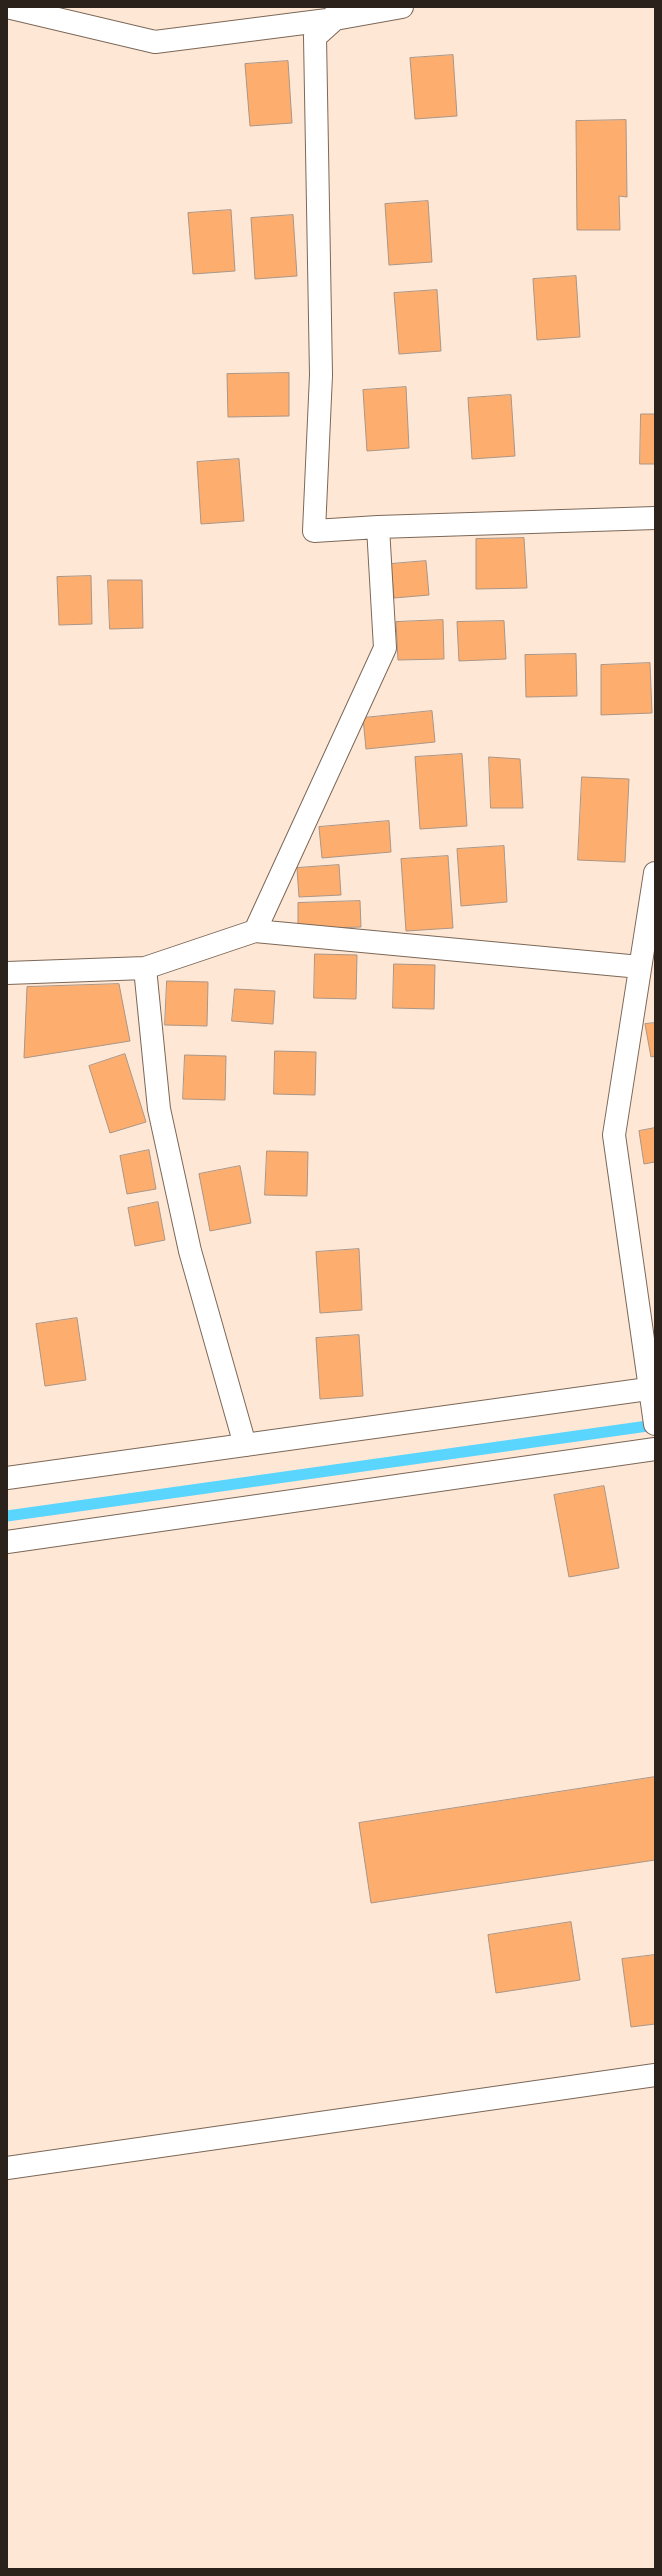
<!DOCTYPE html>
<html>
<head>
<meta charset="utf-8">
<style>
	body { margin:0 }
	#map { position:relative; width:662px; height:2576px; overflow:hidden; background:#ffe7d5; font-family:"Exo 2",sans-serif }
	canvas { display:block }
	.frame { position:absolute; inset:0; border:8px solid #2a221b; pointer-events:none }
</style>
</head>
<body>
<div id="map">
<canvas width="662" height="2576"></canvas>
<div class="frame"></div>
</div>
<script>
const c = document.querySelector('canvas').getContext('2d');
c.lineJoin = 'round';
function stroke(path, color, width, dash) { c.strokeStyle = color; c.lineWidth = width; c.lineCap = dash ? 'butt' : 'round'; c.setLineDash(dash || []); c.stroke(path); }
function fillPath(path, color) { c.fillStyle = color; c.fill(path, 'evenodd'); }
stroke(new Path2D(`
	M 7,1516 L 655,1425`), '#59d5fe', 11);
const building = new Path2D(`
	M 453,55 L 457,116 L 415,119 L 410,58 Z
	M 288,61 L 292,123 L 250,126 L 245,64 Z
	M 626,120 L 627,197 L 619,196 L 620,230 L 577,230 L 576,121 Z
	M 428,201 L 432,262 L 389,265 L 385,204 Z
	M 231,210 L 235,271 L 193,274 L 188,213 Z
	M 293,215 L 297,276 L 255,279 L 251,218 Z
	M 576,276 L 580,337 L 537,340 L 533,279 Z
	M 437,290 L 441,351 L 399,354 L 394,293 Z
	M 289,373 L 289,416 L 228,417 L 227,374 Z
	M 406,387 L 409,448 L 367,451 L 363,390 Z
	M 511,395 L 515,456 L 472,459 L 468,398 Z
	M 641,414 L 655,414 L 655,464 L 640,464 Z
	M 239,459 L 244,521 L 201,524 L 197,462 Z
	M 524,538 L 527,588 L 476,589 L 476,539 Z
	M 426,561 L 429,595 L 394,598 L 391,564 Z
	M 91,576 L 92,624 L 59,625 L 57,577 Z
	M 108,580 L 142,580 L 143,628 L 110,629 Z
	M 443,620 L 444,659 L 398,660 L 396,622 Z
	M 504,621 L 506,659 L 459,661 L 457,622 Z
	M 576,654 L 577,696 L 526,697 L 525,655 Z
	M 650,663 L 652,713 L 601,715 L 601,665 Z
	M 432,711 L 435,742 L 366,749 L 363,718 Z
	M 462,754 L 467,826 L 420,829 L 415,757 Z
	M 489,757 L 520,759 L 523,808 L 491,808 Z
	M 582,777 L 629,779 L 625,862 L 578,860 Z
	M 389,821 L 391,852 L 322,858 L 319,827 Z
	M 504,846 L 507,902 L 461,906 L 457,849 Z
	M 448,856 L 453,928 L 406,931 L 401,859 Z
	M 339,865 L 341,895 L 299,897 L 297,868 Z
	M 360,901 L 361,927 L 298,929 L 298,903 Z
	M 315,954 L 357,955 L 356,999 L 314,998 Z
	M 394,964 L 435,965 L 434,1009 L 393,1008 Z
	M 167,981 L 208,982 L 207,1026 L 165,1025 Z
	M 119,984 L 130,1041 L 24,1058 L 27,987 Z
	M 235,989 L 275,991 L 273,1024 L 232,1021 Z
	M 655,1023 L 655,1056 L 651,1057 L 645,1024 Z
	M 275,1051 L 316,1052 L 315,1095 L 274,1094 Z
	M 125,1054 L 146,1122 L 110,1133 L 89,1066 Z
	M 185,1055 L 226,1056 L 225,1100 L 183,1099 Z
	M 655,1128 L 655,1162 L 644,1164 L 639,1131 Z
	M 149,1150 L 156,1189 L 127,1194 L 120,1156 Z
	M 267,1151 L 308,1152 L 307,1196 L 265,1195 Z
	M 240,1166 L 251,1223 L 210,1231 L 199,1174 Z
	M 158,1202 L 165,1240 L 135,1246 L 128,1208 Z
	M 359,1249 L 362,1310 L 320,1313 L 316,1252 Z
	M 77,1318 L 86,1380 L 45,1386 L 36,1324 Z
	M 359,1335 L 363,1396 L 320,1399 L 316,1338 Z
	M 604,1486 L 619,1568 L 569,1577 L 554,1495 Z
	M 655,1777 L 655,1860 L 371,1903 L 359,1823 Z
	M 571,1922 L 580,1980 L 496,1993 L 488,1935 Z
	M 655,1955 L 655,2024 L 631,2027 L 622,1959 Z`);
fillPath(building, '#fdae6e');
stroke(building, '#ab9585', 1);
const minor = new Path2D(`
	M 7,7 L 155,42 L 335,19 L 402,7
	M 378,527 L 655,518
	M 655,873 L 614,1135 L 655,1424
	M 255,931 L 385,648 L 378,527 L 314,531 L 321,375 L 315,37 L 335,19 L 337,7
	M 145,968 L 159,1109 L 190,1251 L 245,1445
	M 7,973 L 145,968 L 255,931 L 640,967
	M 7,1542 L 655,1449
	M 7,2168 L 655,2075`);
const tertiary = new Path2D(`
	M 7,1478 L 655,1388`);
stroke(minor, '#7c6858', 24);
stroke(tertiary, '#7c6858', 24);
stroke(minor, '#fff', 22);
stroke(tertiary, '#fff', 22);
</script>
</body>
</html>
